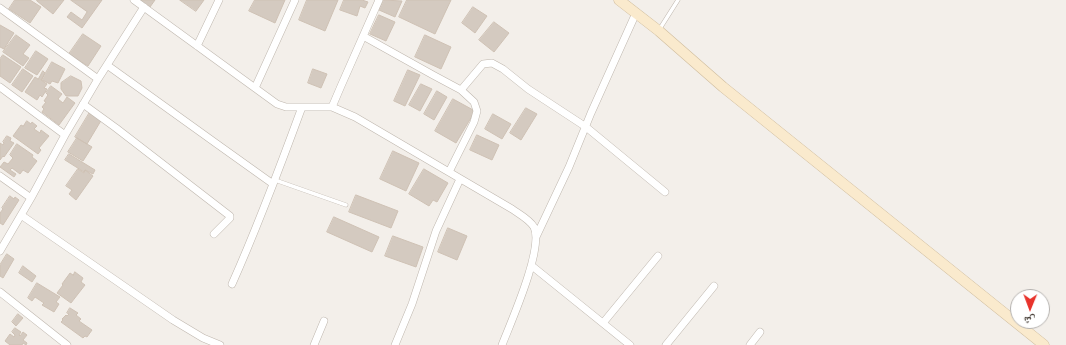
<!DOCTYPE html>
<html>
<head>
<meta charset="utf-8">
<style>
	body { margin:0 }
	#map { position:relative; width:1066px; height:345px; overflow:hidden; background:#f3efea; font-family:"Roboto Condensed","Noto Naskh Arabic",sans-serif }
	canvas { display:block }
	.north { position:absolute; left:1010px; top:289px; width:40px; height:40px; box-sizing:border-box; background:#fff; border:1px solid #b5b2af; border-radius:50%; rotate:181deg; font-size:11px; font-weight:700; line-height:16px; text-align:center; color:#473f38 }
	.north::after { content:''; display:block; margin:auto; width:14px; height:18px; background:#e8332c; clip-path:polygon(50% 0,100% 100%,50% 72%,0 100%) }
</style>
</head>
<body>
<div id="map">
<canvas width="1066" height="345"></canvas>
<div class="north">ش</div>
</div>
<script>
const c = document.querySelector('canvas').getContext('2d');
c.lineJoin = 'round';
function fillPath(path, color) { c.fillStyle = color; c.fill(path, 'evenodd'); }
function stroke(path, color, width, dash) { c.strokeStyle = color; c.lineWidth = width; c.lineCap = dash ? 'butt' : 'round'; c.setLineDash(dash || []); c.stroke(path); }
const building = new Path2D(`
	M 15,0 L 30,0 L 41,7 L 30,23 L 9,9 Z
	M 37,0 L 64,0 L 53,14 L 37,1 Z
	M 71,0 L 102,0 L 82,28 L 67,17 L 71,12 L 82,20 L 87,12 Z
	M 140,0 L 155,0 L 150,7 Z
	M 180,0 L 204,0 L 196,11 Z
	M 255,0 L 285,0 L 275,23 L 249,11 Z
	M 307,0 L 338,0 L 325,31 L 299,20 Z
	M 344,0 L 362,0 L 368,2 L 365,8 L 360,6 L 357,16 L 340,10 Z
	M 384,0 L 402,1 L 395,17 L 379,10 Z
	M 407,0 L 451,0 L 435,34 L 399,17 Z
	M 473,7 L 487,16 L 475,33 L 462,23 Z
	M 379,15 L 395,22 L 386,41 L 370,34 Z
	M 494,22 L 509,33 L 494,52 L 479,40 Z
	M 0,25 L 14,33 L 4,49 L 0,47 Z
	M 83,34 L 101,46 L 88,66 L 69,54 Z
	M 16,35 L 30,45 L 23,54 L 29,58 L 23,66 L 3,52 Z
	M 425,35 L 451,47 L 441,69 L 415,57 Z
	M 36,51 L 48,59 L 37,75 L 25,68 Z
	M 3,55 L 21,67 L 10,83 L 0,76 L 0,59 Z
	M 52,62 L 65,69 L 58,83 L 52,81 L 50,84 L 42,80 Z
	M 23,69 L 33,76 L 22,92 L 12,85 Z
	M 313,69 L 327,74 L 321,88 L 308,83 Z
	M 408,70 L 420,75 L 405,106 L 394,101 Z
	M 43,71 L 45,73 L 41,80 L 47,84 L 44,88 L 47,89 L 42,97 L 40,95 L 37,100 L 25,92 L 35,77 L 38,79 Z
	M 71,76 L 81,81 L 82,88 L 78,96 L 66,96 L 61,89 L 61,83 Z
	M 421,84 L 432,89 L 420,111 L 409,105 Z
	M 51,86 L 62,94 L 58,99 L 63,103 L 67,97 L 75,103 L 59,125 L 42,112 L 44,109 L 42,107 L 46,102 L 44,101 L 48,95 L 46,93 Z
	M 437,91 L 447,97 L 434,120 L 424,114 Z
	M 453,99 L 475,111 L 456,143 L 435,131 Z
	M 526,108 L 537,114 L 521,140 L 510,133 Z
	M 90,112 L 102,119 L 87,144 L 75,137 Z
	M 493,114 L 511,124 L 502,139 L 485,129 Z
	M 27,121 L 31,124 L 32,122 L 37,126 L 34,129 L 40,133 L 41,130 L 49,136 L 39,148 L 41,150 L 38,154 L 13,136 L 21,125 L 23,126 Z
	M 477,135 L 499,145 L 492,160 L 470,150 Z
	M 7,136 L 11,138 L 10,141 L 14,143 L 4,157 L 3,156 L 0,160 L 0,143 L 3,145 L 4,143 L 3,142 Z
	M 77,138 L 92,147 L 83,161 L 68,152 Z
	M 17,144 L 33,155 L 32,157 L 37,161 L 28,173 L 23,170 L 20,174 L 12,168 L 10,170 L 16,174 L 14,177 L 0,167 L 4,162 L 8,164 L 13,158 L 10,155 Z
	M 393,151 L 419,163 L 406,191 L 380,179 Z
	M 69,154 L 95,170 L 93,174 L 85,170 L 84,172 L 65,160 Z
	M 78,169 L 84,173 L 85,170 L 93,176 L 76,200 L 69,194 L 72,190 L 66,186 Z
	M 424,169 L 448,183 L 437,202 L 433,200 L 429,206 L 409,194 Z
	M 356,195 L 398,211 L 391,228 L 349,212 Z
	M 10,196 L 14,199 L 15,197 L 19,200 L 3,225 L 0,223 L 0,213 L 3,209 L 2,208 Z
	M 334,217 L 379,237 L 372,252 L 327,232 Z
	M 448,228 L 467,236 L 457,260 L 438,252 Z
	M 393,236 L 423,247 L 416,267 L 385,256 Z
	M 7,254 L 14,259 L 3,278 L 0,276 L 0,265 Z
	M 23,266 L 36,276 L 32,282 L 19,273 Z
	M 75,272 L 83,278 L 81,282 L 85,285 L 71,303 L 57,293 L 63,285 L 62,284 L 70,273 L 73,275 Z
	M 37,283 L 60,297 L 56,302 L 59,304 L 54,312 L 42,305 L 44,303 L 35,297 L 32,301 L 28,298 Z
	M 70,308 L 78,313 L 76,315 L 81,319 L 79,321 L 92,330 L 87,337 L 85,336 L 83,338 L 61,322 L 63,320 L 62,319 L 66,315 L 67,316 L 69,314 L 67,313 Z
	M 18,314 L 23,318 L 16,326 L 12,322 Z
	M 15,328 L 21,332 L 19,335 L 20,336 L 23,332 L 27,335 L 23,340 L 27,343 L 26,345 L 23,343 L 22,345 L 10,345 L 5,341 L 10,334 L 14,337 L 15,335 L 12,332 Z`);
fillPath(building, '#d4cac0');
stroke(building, '#cec1b4', 1);
const lane = new Path2D(`
	M 659,30 L 678,0
	M 275,180 L 346,205`);
const street = new Path2D(`
	M 134,0 L 277,104 L 286,107 L 332,107 L 355,117 L 512,209 C 519,214 529,219 534,227 C 544,248 511,322 502,345
	M 0,8 L 98,79
	M 363,36 L 433,75 L 461,90 L 474,102 L 477,111 L 474,122 L 449,172
	M 197,46 L 219,0
	M 107,65 L 217,144 L 273,184
	M 0,87 L 65,135
	M 255,88 L 295,0
	M 461,90 L 483,64 L 492,63 L 503,69 L 528,89 L 586,127 L 665,192
	M 83,104 L 116,128 L 230,216 L 230,218 L 214,234
	M 332,107 L 341,86 L 379,0
	M 0,176 L 31,198
	M 21,215 L 173,320 L 203,338 L 220,345
	M 536,237 L 569,167 L 591,113 L 636,13
	M 0,251 L 31,198 L 65,135 L 98,79 L 144,7
	M 532,266 L 630,345
	M 232,284 C 258,226 280,167 302,107
	M 0,292 L 67,345
	M 603,323 L 658,256
	M 314,345 L 324,321
	M 395,345 L 412,304 L 436,231 L 460,179
	M 666,345 L 714,286
	M 750,345 L 760,332`);
const secondary = new Path2D(`
	M 619,0 L 659,31 L 723,87 L 1044,345`);
stroke(lane, '#beb6ad', 4.5);
stroke(street, '#beb6ad', 8);
stroke(secondary, '#cfbc9d', 11);
stroke(lane, '#fff', 3.5);
stroke(street, '#fff', 7);
stroke(secondary, '#faeacd', 10);
</script>
</body>
</html>
